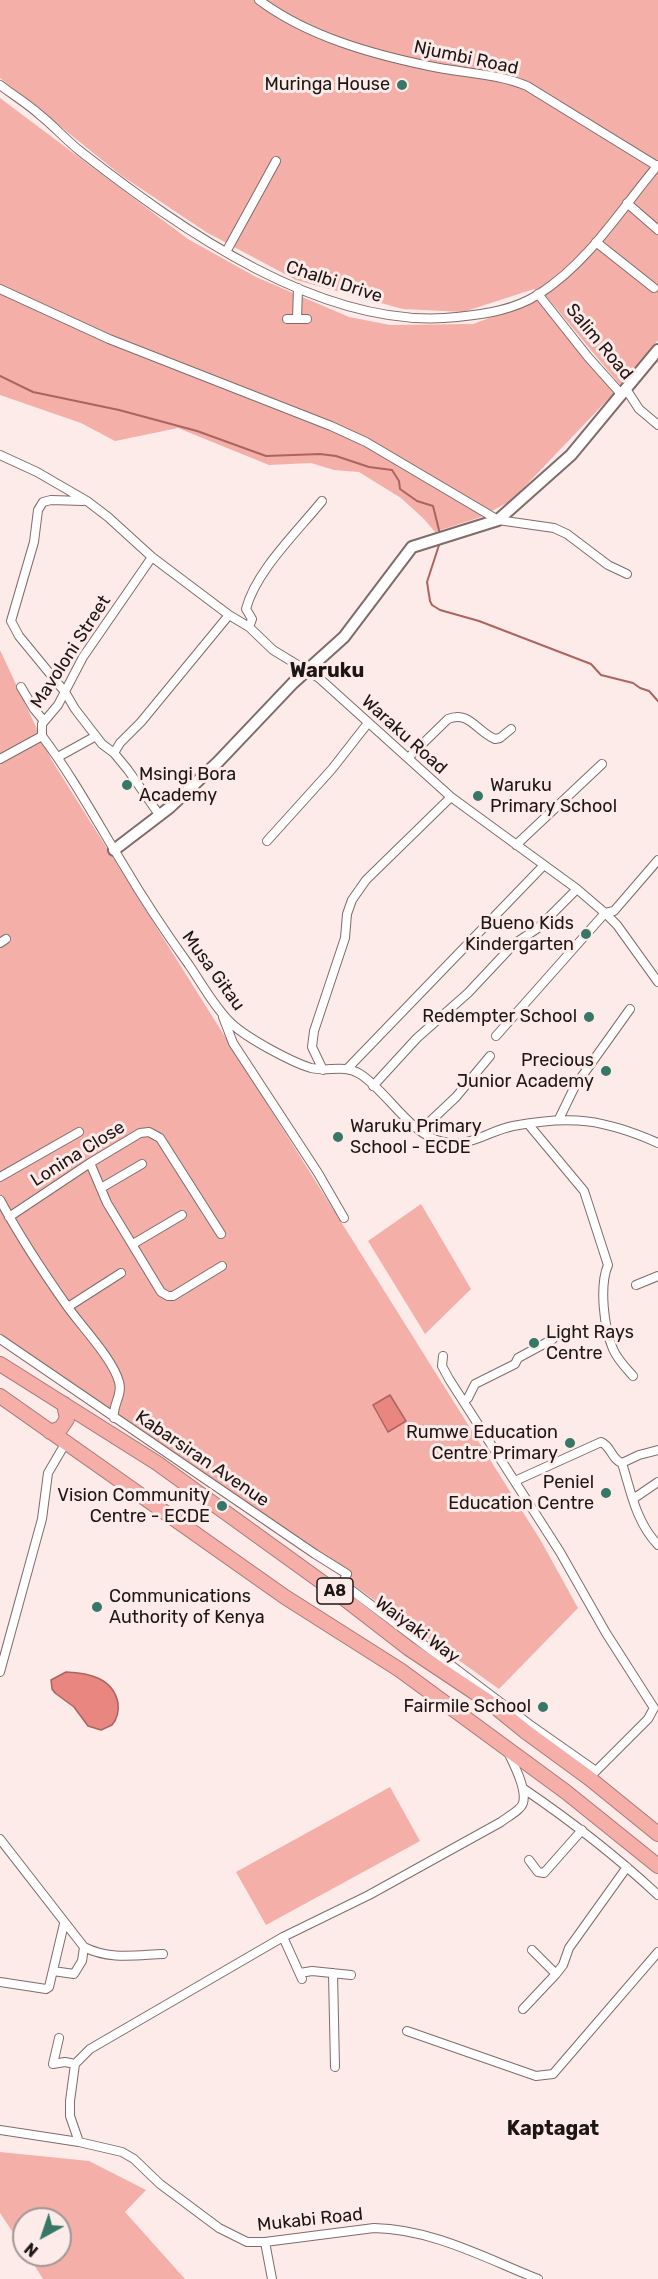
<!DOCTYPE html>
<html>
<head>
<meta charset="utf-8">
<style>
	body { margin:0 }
	#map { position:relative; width:658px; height:2279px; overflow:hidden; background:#fcebe9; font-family:Rubik,sans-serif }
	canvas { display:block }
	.north { position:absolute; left:12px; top:2207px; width:60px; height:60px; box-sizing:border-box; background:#fcebe9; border:2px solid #a39694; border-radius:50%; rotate:220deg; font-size:16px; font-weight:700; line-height:24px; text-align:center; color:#1d1615 }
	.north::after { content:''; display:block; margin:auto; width:21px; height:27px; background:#367767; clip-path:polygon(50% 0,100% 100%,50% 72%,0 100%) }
</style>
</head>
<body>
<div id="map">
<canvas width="658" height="2279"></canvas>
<div class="north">N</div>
</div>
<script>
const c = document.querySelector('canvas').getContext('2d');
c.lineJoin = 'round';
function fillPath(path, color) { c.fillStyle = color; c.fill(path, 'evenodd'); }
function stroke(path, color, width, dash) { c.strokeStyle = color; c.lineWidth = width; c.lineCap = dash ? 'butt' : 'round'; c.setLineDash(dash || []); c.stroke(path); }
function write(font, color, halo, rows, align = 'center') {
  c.font = font + ' Rubik,sans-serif'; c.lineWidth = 6; c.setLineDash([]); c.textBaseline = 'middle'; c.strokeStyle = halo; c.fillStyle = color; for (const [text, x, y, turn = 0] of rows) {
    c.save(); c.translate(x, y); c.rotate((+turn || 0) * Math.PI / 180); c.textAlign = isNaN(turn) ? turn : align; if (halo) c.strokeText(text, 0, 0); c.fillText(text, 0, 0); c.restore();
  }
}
fillPath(new Path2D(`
	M 0,0 L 658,0 L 658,340 L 620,385 L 546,296 L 534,289 L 463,312 L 403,309 L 296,280 L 206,232 L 122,176 L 0,78 Z
	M 0,98 L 188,239 L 256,277 L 349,317 L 390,325 L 473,324 L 538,300 L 614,393 L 512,500 L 481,517 L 435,532 L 424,519 L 401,498 L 359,472 L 334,470 L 311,463 L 269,465 L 178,428 L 115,441 L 81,423 L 0,395 Z
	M 0,650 L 51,759 L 541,1541 L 578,1608 L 499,1689 L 97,1402 L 0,1339 Z
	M 421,1204 L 471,1289 L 425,1334 L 368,1241 Z
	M 390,1787 L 420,1841 L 266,1925 L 236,1872 Z
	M 0,2152 L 89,2161 L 146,2190 L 125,2212 L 185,2279 L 43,2279 L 28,2255 L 60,2255 L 60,2219 L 24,2219 L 24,2249 L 0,2213 Z`), '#f4afa8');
const water = new Path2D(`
	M 390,1395 L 406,1421 L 388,1432 L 373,1405 Z
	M 66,1672 C 89,1673 113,1678 118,1703 C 119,1711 117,1719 112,1725 L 101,1730 L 88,1726 L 74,1707 L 55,1693 L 52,1689 L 51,1680 Z`);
fillPath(water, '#e8867f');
stroke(water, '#ab645f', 1.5);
stroke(new Path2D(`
	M 0,376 L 33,392 L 119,410 L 197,431 L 266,456 L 320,454 L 336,456 L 369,467 L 392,470 L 399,481 L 400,489 L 417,501 L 433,506 L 440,534
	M 440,542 L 427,582 L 430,601 L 432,605 L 440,610 L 479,621 L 591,664 L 601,675 L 633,683 L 640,688 L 649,691 L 658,701`), '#ab645f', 2);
const street = new Path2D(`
	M 259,0 C 307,36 371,54 429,66 C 461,73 496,73 527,86 L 657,166
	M 0,85 C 13,95 28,104 40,115 C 54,126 66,140 80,151 C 180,229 324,332 457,317 C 486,314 514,310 539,294 C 589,262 621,209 658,165
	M 627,203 L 658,230
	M 596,242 L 654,288
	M 226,252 L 276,161
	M 0,289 L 109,339 L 331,426 L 366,442 L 498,520 L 554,528 L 567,534 L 608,565 L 627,574
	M 538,294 L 588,357 L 622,395
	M 287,319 L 307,319
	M 297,319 L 298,288
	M 626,389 L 639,409 L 658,425
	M 0,455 L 37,472 L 87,501 L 108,517 L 152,557 L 229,615 L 249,627 L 273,650 L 319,678 L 451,797 L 577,889 L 605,913 L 617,925 L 658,982
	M 83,501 L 51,500 L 43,502 L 38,510 L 34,542 L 11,621 L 19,636 L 65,692 L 75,709 L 102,744 L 114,753 L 128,770 L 160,816
	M 249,627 L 252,619 L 246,609 C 256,571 297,532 322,501
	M 21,687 L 34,709 L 44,721
	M 42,736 C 73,777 97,822 124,866 C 144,900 166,933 189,965 C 202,984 215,1008 232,1024 C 247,1038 291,1062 311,1068 C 328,1072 344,1064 360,1074 C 387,1091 410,1135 443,1142 C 470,1148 488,1131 513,1126 C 571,1115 604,1119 658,1143
	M 42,736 L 42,724 L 58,705 L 83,657 L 152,557
	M 114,753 L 120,743 L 141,722 L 229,615
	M 58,757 L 96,736
	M 408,758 L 448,719 C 469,710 477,732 495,739 L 500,738 L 511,729
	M 0,759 L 42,736
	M 267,841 L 332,769 L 368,723
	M 516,845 L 602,764
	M 0,943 L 6,939
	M 223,1017 L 233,1043 L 318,1173 L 344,1218
	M 496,1036 L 605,913 L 614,911 L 658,860
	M 348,1068 L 544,865
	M 323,1070 L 312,1047 L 314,1031 L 345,938 L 347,914 L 352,900 L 366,880 L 451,797
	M 373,1086 L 417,1038 L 468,993 L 514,944 L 538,928 L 577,889
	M 559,1119 L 575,1086 L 630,1009
	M 529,1125 L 584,1191 L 608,1265 C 599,1286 604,1328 613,1349 C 617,1359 626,1368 633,1376
	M 421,1130 L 456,1097 L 490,1056
	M 90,1163 L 107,1203 L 161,1292 L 168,1296 L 173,1296 L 222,1266
	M 0,1177 L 79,1132
	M 101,1188 L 142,1164
	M 0,1200 C 20,1237 43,1272 67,1306 C 81,1326 113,1359 119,1382 C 123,1395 112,1405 114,1418
	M 9,1217 L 90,1163 L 140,1133 L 149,1132 L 160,1138 L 221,1234
	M 133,1244 L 182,1215
	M 636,1285 L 658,1276
	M 68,1307 L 121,1273
	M 0,1339 L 315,1554 L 347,1574 L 337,1593
	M 443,1356 L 442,1366 L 449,1379 L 560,1552 L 606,1633 L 654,1708 L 648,1719 L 589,1778
	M 463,1401 L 468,1398 L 475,1384 L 515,1364 L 518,1358 L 553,1339
	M 622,1463 C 631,1492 636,1522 658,1545
	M 515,1481 L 601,1442 C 611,1446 612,1460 622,1463 L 639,1455 L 658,1450
	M 633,1499 L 658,1482
	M 342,1583 L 529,1724 L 596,1771
	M 0,1672 L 42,1519 L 48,1473 L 65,1444
	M 524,1789 C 571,1821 616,1856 658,1895
	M 0,1839 L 84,1947 C 109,1960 136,1955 163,1954
	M 529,1860 L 538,1872 L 544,1873 L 582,1830
	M 283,1937 L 302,1979
	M 532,1950 L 556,1974 L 563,1965 L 569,1948 L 627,1867
	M 53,1971 L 74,1974 L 82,1961 L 84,1947
	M 300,1973 L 312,1971 L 351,1975
	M 333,1973 L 335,2067
	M 0,1982 L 46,1989 L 49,1987 L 64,1924
	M 523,2009 L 556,1974
	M 407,2031 L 536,2076 L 553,2074 L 658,1952
	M 59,2038 L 53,2064 L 65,2062 L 75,2064
	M 0,2130 L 79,2142 L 122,2152 L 134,2159 L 160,2184 L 219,2228 L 247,2242 L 265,2242 L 374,2228 C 432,2229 485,2258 538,2279
	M 79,2142 L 70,2116 L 70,2101 L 75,2064 L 90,2049 L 283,1937 L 369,1895 L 501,1822 C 507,1817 521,1810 523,1803 C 527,1789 514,1765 508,1752
	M 265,2242 L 272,2279`);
const secondary = new Path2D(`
	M 114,850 L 169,808 L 218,762 L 293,683 L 344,637 L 412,547 L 498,520 L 571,455 L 658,350`);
const highway = new Path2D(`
	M 0,1364 L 157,1463 L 337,1593 L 408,1648 L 489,1702 L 526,1732 L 589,1778 L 658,1834
	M 0,1396 L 285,1597 L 400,1670 L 566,1792 L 658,1866
	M 50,1432 L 61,1428 L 67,1419 L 64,1404`);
stroke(street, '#7f6c6a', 10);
stroke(secondary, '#7f6c6a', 14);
stroke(highway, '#a97975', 16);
stroke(street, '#fff', 8);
stroke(secondary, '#fff', 10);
stroke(highway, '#f5aea8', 14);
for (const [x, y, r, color] of [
	[402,85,6,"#367767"],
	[127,785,6,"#367767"],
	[478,796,6,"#367767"],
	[586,934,6,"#367767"],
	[589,1017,6,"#367767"],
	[606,1071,6,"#367767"],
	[338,1137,6,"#367767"],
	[534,1343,6,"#367767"],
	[570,1443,6,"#367767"],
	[606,1493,6,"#367767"],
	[222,1506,6,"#367767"],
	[97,1607,6,"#367767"],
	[543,1707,6,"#367767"]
]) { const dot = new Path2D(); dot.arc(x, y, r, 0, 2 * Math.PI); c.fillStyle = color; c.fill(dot); stroke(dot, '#fcebe9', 2); }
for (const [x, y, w] of [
	[335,1591,36]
]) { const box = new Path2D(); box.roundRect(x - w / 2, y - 13, w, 26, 4.5); c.fillStyle = '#fcebe9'; c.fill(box); stroke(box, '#1d1615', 1.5); }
write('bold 16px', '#1d1615', null, [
	["A8",335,1591]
]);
write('18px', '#1d1615', '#fcebe9', [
	["Njumbi Road",466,58,12],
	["Chalbi Drive",334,282,18],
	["Salim Road",599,342,50],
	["Mavoloni Street",71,652,-57],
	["Waraku Road",404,735,42],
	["Musa Gitau",213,971,54],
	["Lonina Close",78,1154,-32],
	["Kabarsiran Avenue",202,1459,34],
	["Waiyaki Way",417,1630,36],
	["Mukabi Road",310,2220,-6]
]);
write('18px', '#1d1615', '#fcebe9', [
	["Muringa House",390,85],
	["Msingi Bora",139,775,"left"],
	["Academy",139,796,"left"],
	["Waruku",490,786,"left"],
	["Primary School",490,807,"left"],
	["Bueno Kids",574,924],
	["Kindergarten",574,945],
	["Redempter School",577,1017],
	["Precious",594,1061],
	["Junior Academy",594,1082],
	["Waruku Primary",350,1127,"left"],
	["School - ECDE",350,1148,"left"],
	["Light Rays",546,1333,"left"],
	["Centre",546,1354,"left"],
	["Rumwe Education",558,1433],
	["Centre Primary",558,1454],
	["Peniel",594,1483],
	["Education Centre",594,1504],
	["Vision Community",210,1496],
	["Centre - ECDE",210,1517],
	["Communications",109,1597,"left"],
	["Authority of Kenya",109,1618,"left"],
	["Fairmile School",531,1707]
], 'right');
write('bold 20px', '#1d1615', '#fcebe9', [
	["Waruku",327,671],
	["Kaptagat",553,2129]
]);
</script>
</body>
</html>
